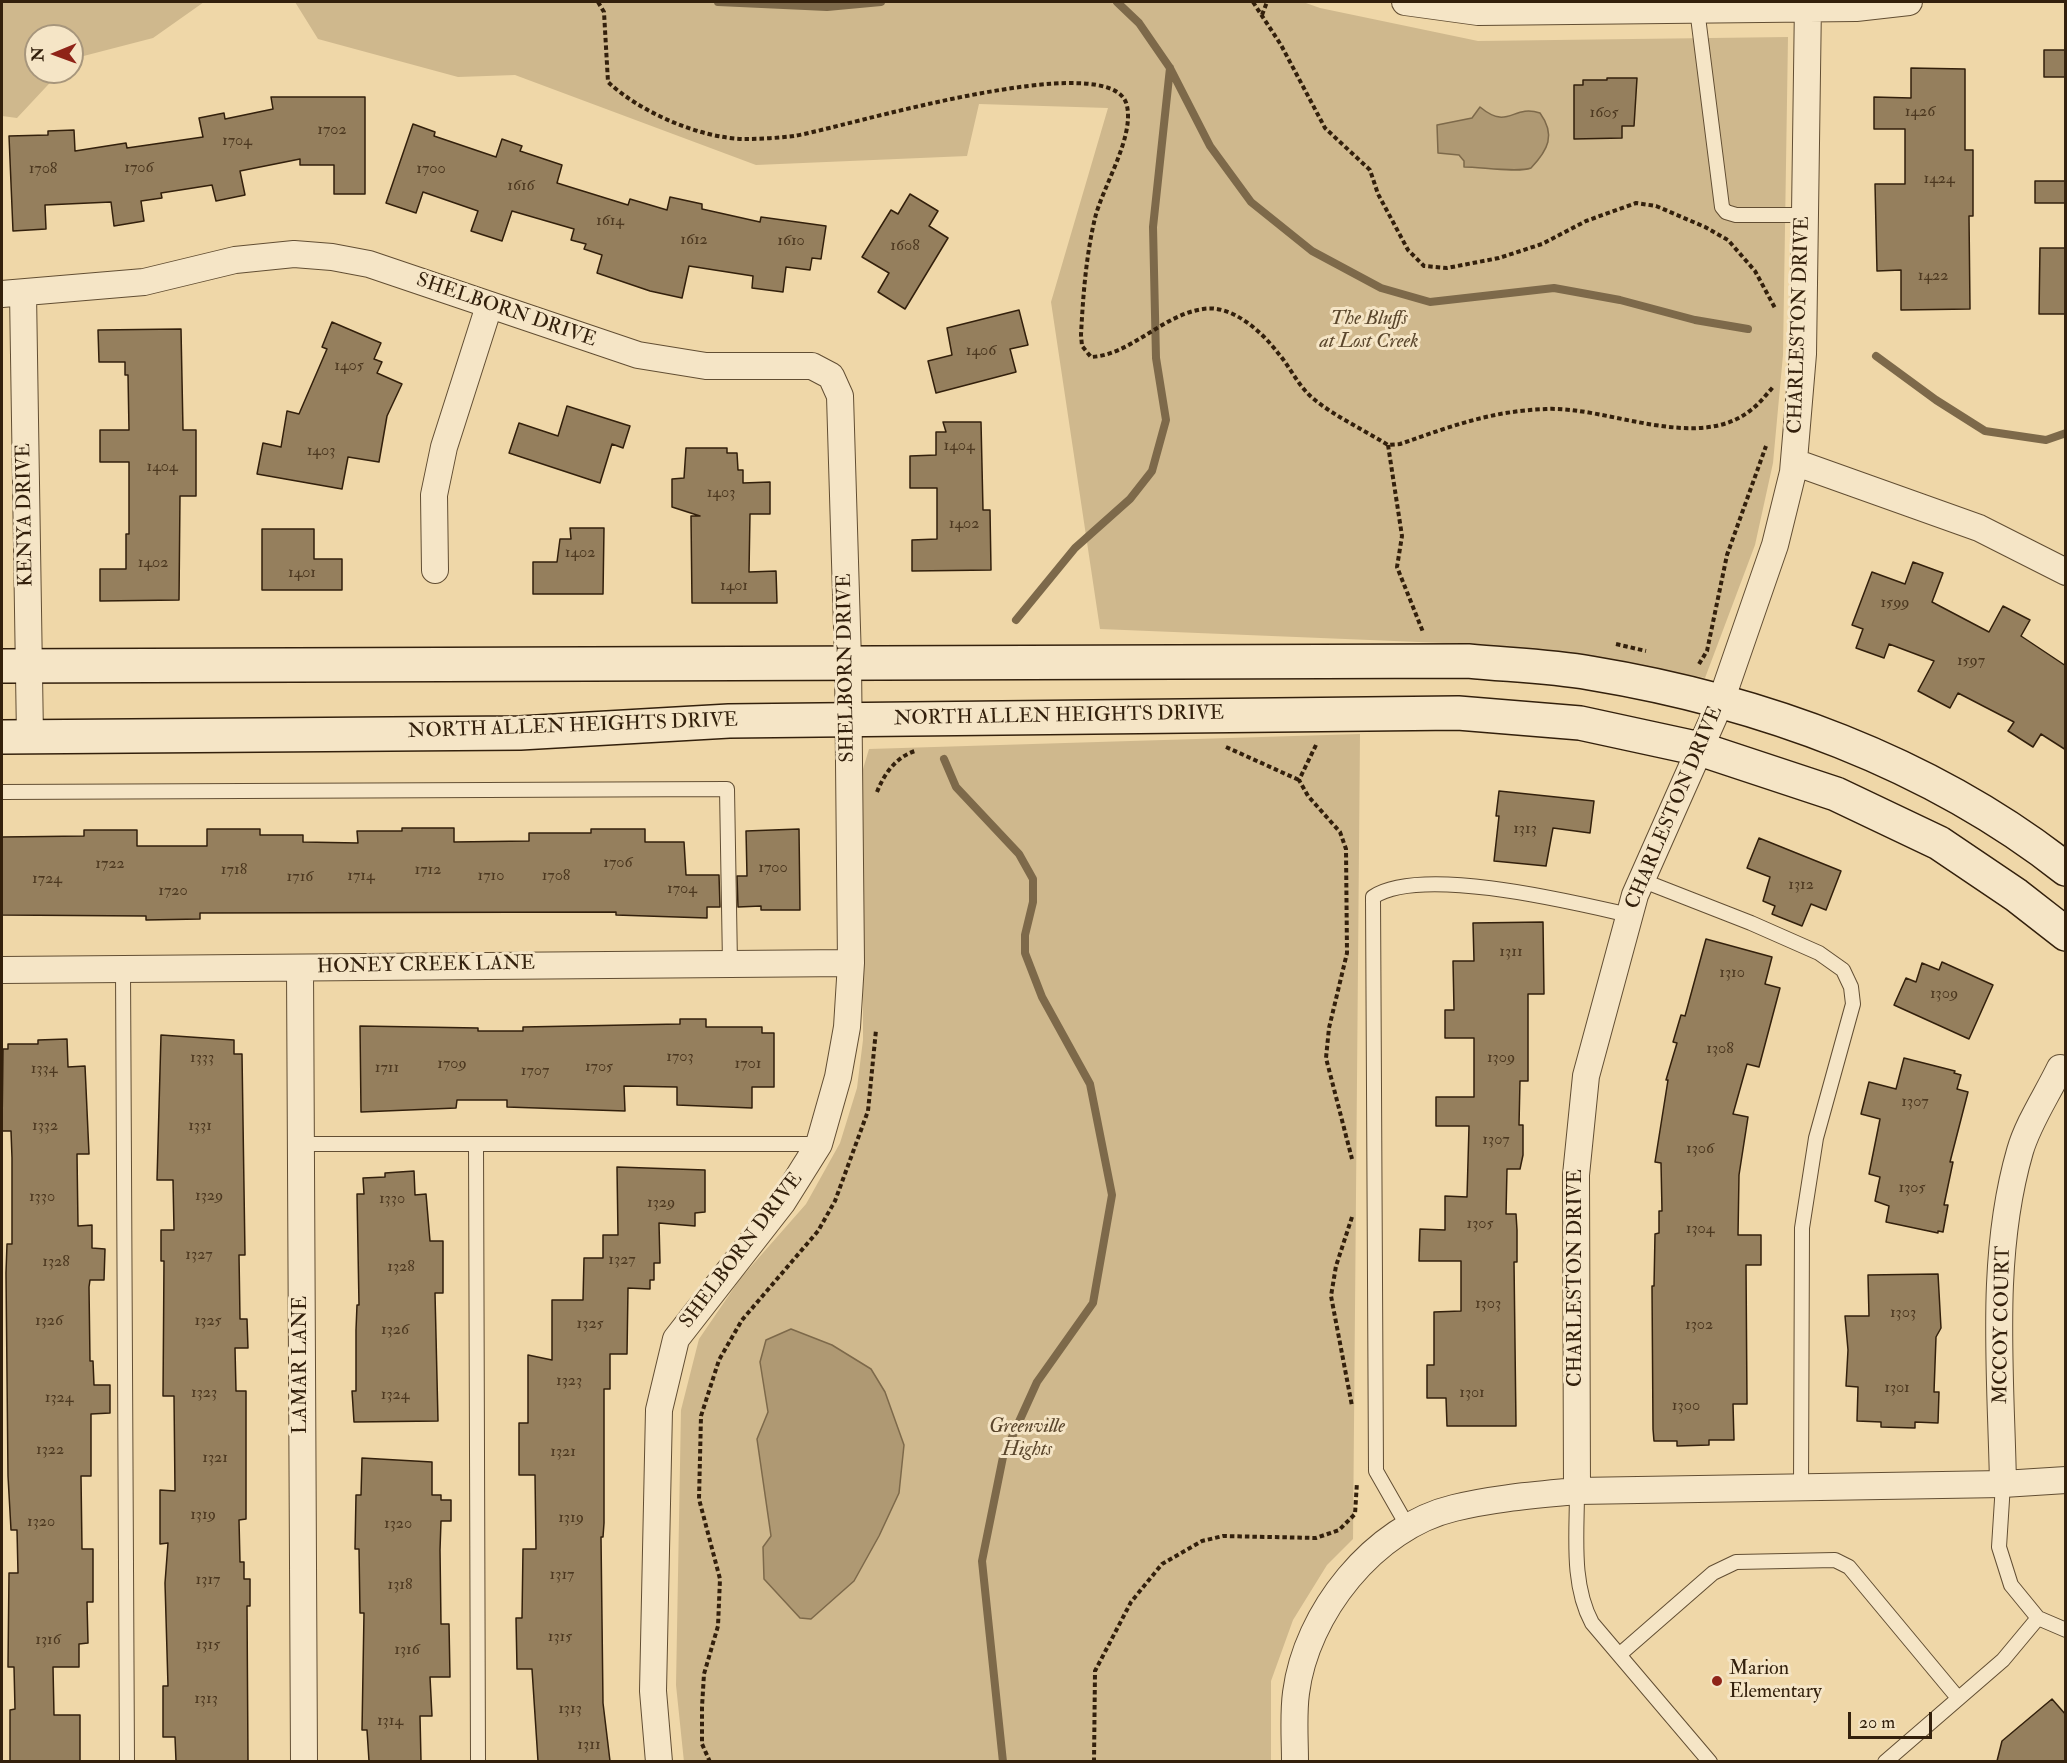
<!DOCTYPE html>
<html>
<head>
<meta charset="utf-8">
<style>
	body { margin:0 }
	#map { position:relative; width:2067px; height:1763px; overflow:hidden; background:#efd7a8; font-family:"IM FELL Double Pica",serif }
	canvas { display:block }
	.frame { position:absolute; inset:0; border:3px solid #33200c; pointer-events:none }
	.north { position:absolute; left:24px; top:24px; width:60px; height:60px; box-sizing:border-box; background:#f5e5c6; border:2px solid #a7967c; border-radius:50%; rotate:269deg; font-size:16px; font-weight:700; line-height:24px; text-align:center; color:#33200c }
	.north::after { content:''; display:block; margin:auto; width:21px; height:27px; background:#8f2418; clip-path:polygon(50% 0,100% 100%,50% 72%,0 100%) }
	.scale { position:absolute; left:1848px; top:1712px; width:84px; height:27px; box-sizing:border-box; border:3px solid #33200c; border-top:0; padding-left:8px; font-size:18px; line-height:21px; white-space:nowrap; color:#33200c; -webkit-text-stroke:4px #f5e5c6; paint-order:stroke }
</style>
</head>
<body>
<div id="map">
<canvas width="2067" height="1763"></canvas>
<div class="frame"></div>
<div class="north">N</div>
<div class="scale">20 m</div>
</div>
<script>
const c = document.querySelector('canvas').getContext('2d');
c.lineJoin = 'round';
function fillPath(path, color) { c.fillStyle = color; c.fill(path, 'evenodd'); }
function stroke(path, color, width, dash) { c.strokeStyle = color; c.lineWidth = width; c.lineCap = dash ? 'butt' : 'round'; c.setLineDash(dash || []); c.stroke(path); }
function write(font, color, halo, rows, align = 'center') {
  c.font = font + ' "IM FELL Double Pica",serif'; c.lineWidth = 6; c.setLineDash([]); c.textBaseline = 'middle'; c.strokeStyle = halo; c.fillStyle = color; for (const [text, x, y, turn = 0] of rows) {
    c.save(); c.translate(x, y); c.rotate((+turn || 0) * Math.PI / 180); c.textAlign = isNaN(turn) ? turn : align; if (halo) c.strokeText(text, 0, 0); c.fillText(text, 0, 0); c.restore();
  }
}
fillPath(new Path2D(`
	M 2,2 L 204,2 L 153,38 L 72,59 L 72,36 L 36,36 L 36,72 L 60,72 L 17,118 L 2,116 Z
	M 295,2 L 1303,2 L 1320,8 L 1478,41 L 1788,37 L 1783,355 L 1773,463 L 1755,545 L 1705,678 L 1589,656 L 1468,644 L 1100,629 L 1051,302 L 1108,108 L 979,104 L 967,156 L 756,165 L 515,75 L 458,77 L 318,39 Z
	M 1360,734 L 1353,1539 L 1327,1565 L 1293,1620 L 1271,1681 L 1271,1761 L 684,1762 L 676,1685 L 681,1410 L 699,1339 L 740,1279 L 806,1204 L 840,1143 L 857,1088 L 863,1040 L 863,769 L 869,749 Z`), '#cfb88d');
const water = new Path2D(`
	M 1480,107 C 1509,131 1512,104 1540,113 C 1556,135 1548,150 1531,168 C 1518,173 1481,167 1464,167 L 1464,161 L 1459,155 L 1438,153 L 1437,125 L 1472,118 Z
	M 791,1329 L 832,1345 L 871,1369 L 885,1392 L 904,1445 L 899,1493 L 879,1536 L 854,1581 L 811,1619 L 800,1618 L 764,1579 L 763,1547 L 771,1536 L 757,1439 L 768,1412 L 760,1362 L 766,1340 Z`);
fillPath(water, '#af9973');
stroke(water, '#7d694a', 1.5);
stroke(new Path2D(`
	M 718,2 L 827,7 L 881,2
	M 1117,2 L 1139,23 L 1170,68 L 1210,146 L 1251,202 L 1312,251 L 1381,288 L 1430,302 L 1554,288 L 1620,300 L 1695,320 L 1748,329
	M 1876,356 L 1936,400 L 1985,431 L 2046,440 L 2066,433
	M 1016,620 L 1075,548 L 1130,499 L 1152,471 L 1166,420 L 1156,358 L 1153,227 L 1170,68
	M 944,759 L 956,787 L 1019,854 L 1033,879 L 1033,902 L 1025,935 L 1025,953 L 1042,997 L 1090,1084 L 1112,1195 L 1093,1303 L 1037,1382 L 1003,1457 L 982,1561 L 1003,1762`), '#7d694a', 8);
const building = new Path2D(`
	M 2044,50 L 2066,50 L 2066,77 L 2044,77 Z
	M 1911,68 L 1965,69 L 1965,150 L 1973,150 L 1973,216 L 1969,216 L 1970,309 L 1901,310 L 1901,270 L 1877,271 L 1875,184 L 1905,184 L 1905,129 L 1874,129 L 1874,97 L 1911,98 Z
	M 1607,78 L 1637,78 L 1634,126 L 1622,126 L 1622,138 L 1574,139 L 1574,85 L 1583,85 L 1583,80 L 1607,80 Z
	M 271,97 L 365,97 L 365,194 L 334,194 L 334,165 L 300,165 L 300,159 L 240,171 L 245,195 L 216,201 L 212,185 L 161,193 L 162,198 L 141,201 L 144,221 L 114,226 L 111,202 L 45,205 L 46,229 L 13,231 L 9,136 L 48,135 L 48,131 L 74,130 L 75,151 L 126,143 L 127,148 L 203,137 L 199,118 L 224,113 L 225,119 L 273,109 Z
	M 413,124 L 435,132 L 434,136 L 496,157 L 502,139 L 522,146 L 520,151 L 562,165 L 557,183 L 628,205 L 630,199 L 667,210 L 670,197 L 702,204 L 702,209 L 760,222 L 761,217 L 826,226 L 821,259 L 812,258 L 810,270 L 786,267 L 783,292 L 752,288 L 753,276 L 689,266 L 682,298 L 650,291 L 597,273 L 602,255 L 584,249 L 586,244 L 571,240 L 574,229 L 512,211 L 502,241 L 471,231 L 478,211 L 423,192 L 416,213 L 386,203 Z
	M 2035,181 L 2066,181 L 2066,203 L 2035,203 Z
	M 910,194 L 938,211 L 929,226 L 948,238 L 905,309 L 878,292 L 889,273 L 862,257 L 891,210 L 898,214 Z
	M 2040,248 L 2066,248 L 2066,314 L 2039,314 Z
	M 1019,310 L 1028,345 L 1010,349 L 1016,372 L 936,393 L 928,361 L 952,355 L 947,328 Z
	M 332,322 L 381,343 L 374,359 L 382,362 L 377,373 L 402,384 L 387,416 L 379,462 L 348,457 L 342,489 L 257,474 L 263,443 L 281,447 L 287,411 L 299,414 L 327,349 L 322,347 Z
	M 181,329 L 183,430 L 196,430 L 196,496 L 180,496 L 179,600 L 100,601 L 100,569 L 126,569 L 126,534 L 129,534 L 129,462 L 100,462 L 100,430 L 129,430 L 128,375 L 125,375 L 125,362 L 99,362 L 98,330 Z
	M 567,406 L 630,426 L 623,448 L 612,444 L 600,483 L 509,453 L 519,423 L 558,436 Z
	M 943,422 L 981,422 L 983,510 L 990,510 L 991,570 L 912,571 L 912,540 L 937,539 L 937,488 L 910,488 L 910,456 L 936,455 L 936,432 L 946,432 Z
	M 686,448 L 727,448 L 727,453 L 737,453 L 738,470 L 743,470 L 743,483 L 770,482 L 770,514 L 750,514 L 749,572 L 776,571 L 777,603 L 692,603 L 691,516 L 700,516 L 672,507 L 672,479 L 684,478 Z
	M 570,528 L 604,528 L 603,594 L 533,594 L 533,562 L 557,562 L 560,539 L 571,539 Z
	M 262,529 L 314,529 L 314,559 L 342,559 L 342,590 L 262,590 Z
	M 1913,562 L 1943,573 L 1932,602 L 1989,632 L 2003,606 L 2030,620 L 2021,636 L 2066,666 L 2066,750 L 2041,734 L 2033,747 L 2008,731 L 2014,722 L 1958,693 L 1950,708 L 1918,691 L 1934,661 L 1889,644 L 1884,658 L 1856,648 L 1863,629 L 1852,625 L 1872,572 L 1905,584 Z
	M 1499,791 L 1594,801 L 1590,833 L 1553,828 L 1546,866 L 1494,861 L 1499,816 L 1496,816 Z
	M 402,828 L 454,828 L 454,842 L 529,841 L 529,833 L 591,833 L 591,829 L 645,829 L 645,842 L 684,842 L 686,875 L 719,875 L 720,907 L 707,907 L 707,918 L 616,915 L 616,912 L 200,913 L 200,919 L 146,920 L 146,916 L 2,915 L 2,837 L 84,836 L 84,830 L 137,830 L 137,846 L 207,846 L 207,829 L 260,829 L 260,835 L 303,835 L 303,842 L 358,843 L 357,831 L 402,831 Z
	M 799,829 L 800,910 L 761,910 L 761,906 L 738,907 L 737,876 L 747,876 L 746,831 Z
	M 1759,838 L 1841,871 L 1826,910 L 1811,904 L 1802,926 L 1772,914 L 1775,906 L 1763,901 L 1770,877 L 1747,868 Z
	M 1543,922 L 1544,994 L 1528,994 L 1528,1081 L 1520,1081 L 1519,1125 L 1523,1125 L 1523,1155 L 1520,1169 L 1507,1169 L 1506,1214 L 1516,1214 L 1517,1230 L 1517,1262 L 1514,1262 L 1516,1426 L 1447,1426 L 1446,1398 L 1427,1398 L 1427,1365 L 1434,1365 L 1434,1312 L 1461,1311 L 1461,1261 L 1419,1261 L 1420,1229 L 1445,1230 L 1445,1196 L 1467,1197 L 1469,1126 L 1436,1126 L 1436,1097 L 1474,1097 L 1474,1038 L 1445,1038 L 1445,1010 L 1454,1010 L 1453,961 L 1474,961 L 1473,923 Z
	M 1706,939 L 1772,957 L 1765,984 L 1780,988 L 1759,1067 L 1747,1064 L 1733,1114 L 1748,1117 L 1739,1175 L 1738,1235 L 1761,1235 L 1761,1265 L 1746,1265 L 1747,1404 L 1733,1404 L 1734,1440 L 1709,1440 L 1709,1445 L 1677,1446 L 1677,1441 L 1654,1441 L 1653,1429 L 1652,1286 L 1654,1286 L 1655,1234 L 1659,1233 L 1659,1211 L 1662,1211 L 1661,1163 L 1655,1162 L 1668,1080 L 1666,1080 L 1677,1043 L 1673,1042 L 1681,1015 L 1685,1016 Z
	M 1942,962 L 1993,985 L 1969,1039 L 1894,1005 L 1906,978 L 1916,982 L 1922,963 L 1939,970 Z
	M 680,1019 L 706,1019 L 706,1027 L 762,1027 L 762,1033 L 774,1033 L 774,1087 L 752,1087 L 752,1108 L 677,1105 L 677,1087 L 624,1086 L 625,1111 L 507,1107 L 507,1100 L 457,1100 L 456,1108 L 361,1112 L 360,1026 L 478,1028 L 478,1031 L 523,1031 L 523,1027 L 680,1024 Z
	M 161,1035 L 234,1040 L 234,1054 L 242,1054 L 245,1255 L 239,1255 L 240,1319 L 247,1319 L 248,1348 L 235,1348 L 236,1391 L 246,1391 L 246,1519 L 239,1520 L 240,1562 L 244,1562 L 244,1579 L 250,1579 L 250,1606 L 247,1606 L 248,1761 L 176,1761 L 175,1737 L 163,1737 L 163,1686 L 168,1686 L 165,1583 L 168,1543 L 160,1544 L 160,1490 L 175,1491 L 174,1396 L 163,1396 L 164,1261 L 161,1261 L 161,1230 L 174,1230 L 173,1180 L 157,1180 Z
	M 67,1039 L 68,1067 L 85,1066 L 89,1154 L 77,1154 L 78,1226 L 92,1225 L 92,1248 L 105,1249 L 104,1280 L 90,1280 L 89,1287 L 90,1361 L 93,1361 L 94,1385 L 110,1385 L 110,1413 L 91,1414 L 91,1476 L 81,1476 L 82,1549 L 93,1549 L 93,1602 L 87,1602 L 88,1643 L 79,1644 L 79,1667 L 53,1667 L 54,1715 L 80,1715 L 80,1761 L 10,1761 L 10,1710 L 15,1709 L 14,1667 L 8,1667 L 9,1573 L 18,1573 L 17,1530 L 11,1530 L 8,1476 L 6,1273 L 7,1244 L 12,1244 L 12,1158 L 11,1131 L 2,1131 L 3,1049 L 8,1049 L 8,1044 L 38,1044 L 38,1040 Z
	M 1904,1058 L 1955,1071 L 1954,1073 L 1961,1075 L 1957,1089 L 1968,1092 L 1950,1162 L 1953,1162 L 1944,1205 L 1948,1205 L 1943,1232 L 1938,1231 L 1938,1233 L 1886,1222 L 1889,1206 L 1875,1201 L 1880,1177 L 1869,1174 L 1880,1119 L 1861,1114 L 1869,1082 L 1896,1089 Z
	M 617,1167 L 705,1170 L 705,1212 L 695,1213 L 695,1226 L 659,1223 L 660,1263 L 654,1263 L 654,1280 L 650,1280 L 650,1289 L 628,1288 L 627,1354 L 610,1354 L 610,1389 L 604,1389 L 604,1523 L 603,1537 L 601,1537 L 603,1703 L 610,1761 L 538,1761 L 532,1669 L 517,1669 L 516,1618 L 522,1618 L 523,1549 L 536,1549 L 535,1475 L 519,1475 L 519,1423 L 528,1423 L 528,1355 L 552,1360 L 552,1300 L 583,1300 L 584,1258 L 603,1258 L 603,1235 L 618,1235 Z
	M 414,1171 L 415,1195 L 426,1194 L 430,1241 L 443,1241 L 443,1293 L 435,1293 L 438,1421 L 354,1422 L 352,1391 L 356,1391 L 356,1330 L 357,1305 L 359,1305 L 357,1194 L 364,1194 L 363,1178 L 385,1177 L 385,1173 Z
	M 1938,1274 L 1941,1328 L 1936,1337 L 1934,1392 L 1939,1392 L 1938,1423 L 1915,1422 L 1915,1428 L 1881,1427 L 1881,1422 L 1857,1421 L 1858,1387 L 1846,1386 L 1848,1350 L 1845,1316 L 1869,1316 L 1868,1275 Z
	M 362,1458 L 432,1462 L 432,1495 L 441,1495 L 441,1500 L 451,1500 L 451,1521 L 441,1521 L 440,1550 L 441,1624 L 449,1624 L 450,1677 L 430,1677 L 432,1716 L 420,1716 L 421,1761 L 369,1761 L 367,1730 L 362,1730 L 364,1613 L 360,1613 L 359,1549 L 355,1549 L 356,1495 L 361,1495 Z
	M 2052,1699 L 2066,1715 L 2066,1761 L 1997,1761 L 2002,1741 Z`);
fillPath(building, '#957f5d');
stroke(building, '#33200c', 1.5);
const service = new Path2D(`
	M 1697,9 L 1722,207 L 1726,212 L 1736,215 L 1805,215
	M 2,792 L 727,789 L 730,964
	M 1641,880 L 1751,923 L 1819,953 L 1843,970 L 1851,987 L 1853,1004 L 1816,1138 L 1802,1228 L 1801,1487
	M 123,969 L 127,1762
	M 300,1144 L 819,1144
	M 476,1144 L 478,1762
	M 1577,1491 C 1577,1535 1571,1584 1592,1623 L 1710,1762
	M 1408,1527 L 1376,1471 L 1373,897 C 1421,865 1572,902 1629,915
	M 2038,1618 L 2066,1630
	M 1619,1655 L 1713,1573 L 1736,1562 L 1835,1560 L 1849,1567 L 1958,1698
	M 1885,1762 L 2003,1660 L 2038,1618 L 2011,1585 L 1999,1547 L 2003,1484`);
const minor = new Path2D(`
	M 1405,2 L 1478,12 L 1856,8 L 1909,2
	M 23,293 L 30,737
	M 2,294 L 144,282 L 235,260 L 294,254 L 332,257 L 369,264 L 638,355 L 706,366 L 812,366 L 831,376 L 840,396 L 848,661 L 851,963 L 847,1027 L 838,1077 L 819,1144 L 782,1203 L 676,1339 L 659,1410 L 653,1691 L 659,1762
	M 1794,462 L 1979,528 L 2066,572
	M 435,570 L 434,495 L 444,447 L 489,306
	M 300,968 L 304,1762
	M 2,970 L 851,963
	M 2003,1484 C 2001,1374 1989,1258 2020,1151 C 2028,1123 2047,1095 2060,1068
	M 1577,1491 L 1576,1175 L 1586,1076 L 1635,895 L 1721,701 L 1775,545 L 1793,472 L 1803,354 L 1808,2
	M 1295,1762 C 1295,1739 1293,1715 1296,1693 C 1306,1613 1374,1527 1454,1508 C 1494,1498 1536,1495 1577,1491 L 2003,1484 L 2066,1480`);
const secondary = new Path2D(`
	M 2,666 L 1468,661 C 1509,665 1550,666 1590,673 C 1760,701 1930,762 2066,869
	M 2,737 L 520,733 L 729,721 L 1458,713 L 1580,723 L 1700,749 L 1836,794 L 1939,843 L 2016,895 L 2066,934`);
stroke(service, '#624e33', 16);
stroke(minor, '#624e33', 28);
stroke(secondary, '#33200c', 36);
stroke(new Path2D(`
	M 598,2 L 604,12 L 608,82 C 640,112 699,138 744,139 C 760,139 778,138 794,136 C 839,129 1115,43 1127,106 C 1134,138 1103,186 1095,218 C 1086,256 1083,296 1081,335 L 1082,346 L 1091,357 C 1131,355 1162,315 1203,309 C 1232,304 1262,332 1278,353 C 1291,368 1299,388 1315,400 C 1336,417 1364,430 1388,445 L 1400,444 C 1452,426 1491,411 1546,409 C 1608,406 1697,453 1751,410 C 1759,404 1766,395 1773,387
	M 1253,2 L 1281,45 L 1325,128 L 1370,170 L 1378,194 L 1408,250 L 1424,266 L 1447,268 L 1499,258 L 1542,244 L 1586,221 L 1636,203 L 1656,206 L 1705,227 L 1728,240 L 1755,271 L 1775,308
	M 1262,15 L 1267,2
	M 1388,445 L 1402,536 L 1397,567 L 1423,632
	M 1616,644 L 1646,651
	M 1699,664 L 1707,651 L 1727,555 L 1766,446
	M 1316,745 L 1299,780 L 1308,796 L 1340,832 L 1346,849 L 1347,953 L 1329,1028 L 1326,1058 L 1352,1159
	M 1226,747 L 1299,780
	M 877,792 C 884,774 896,757 915,751
	M 1352,1217 L 1336,1266 L 1331,1296 L 1352,1406
	M 710,1762 L 702,1744 L 702,1707 L 704,1674 L 718,1626 L 720,1579 L 699,1499 L 701,1416 L 719,1360 L 742,1320 L 818,1231 L 835,1201 L 868,1111 L 876,1030
	M 1094,1762 L 1095,1671 L 1131,1602 L 1162,1564 L 1202,1541 L 1223,1536 L 1316,1538 L 1339,1530 L 1355,1514 L 1357,1482`), '#33200c', 4, [4.5, 3]);
stroke(service, '#f5e5c6', 14);
stroke(minor, '#f5e5c6', 26);
stroke(secondary, '#f5e5c6', 33);
for (const [x, y, r, color] of [
	[1717,1681,6,"#8f2418"]
]) { const dot = new Path2D(); dot.arc(x, y, r, 0, 2 * Math.PI); c.fillStyle = color; c.fill(dot); stroke(dot, '#f5e5c6', 2); }
write('16px', '#4c3820', null, [
	["1426",1920,113],
	["1605",1604,114],
	["1702",332,131],
	["1704",237,142],
	["1706",139,169],
	["1708",43,170],
	["1700",431,170],
	["1424",1939,180],
	["1616",521,187],
	["1614",610,222],
	["1612",694,241],
	["1610",791,242],
	["1608",905,247],
	["1422",1933,277],
	["1406",981,352],
	["1405",349,367],
	["1404",959,447],
	["1403",321,452],
	["1404",162,468],
	["1403",721,494],
	["1402",964,525],
	["1402",580,554],
	["1402",153,564],
	["1401",302,574],
	["1401",734,587],
	["1599",1895,604],
	["1597",1971,662],
	["1313",1525,830],
	["1706",618,864],
	["1722",110,865],
	["1700",773,869],
	["1718",234,871],
	["1712",428,871],
	["1714",361,877],
	["1710",491,877],
	["1708",556,877],
	["1716",300,878],
	["1724",47,880],
	["1312",1801,886],
	["1704",682,890],
	["1720",173,892],
	["1311",1511,953],
	["1310",1732,974],
	["1309",1944,995],
	["1308",1720,1050],
	["1703",680,1058],
	["1333",202,1059],
	["1309",1501,1059],
	["1709",452,1065],
	["1701",748,1065],
	["1705",599,1068],
	["1711",387,1069],
	["1334",44,1070],
	["1707",535,1072],
	["1307",1915,1103],
	["1332",45,1127],
	["1331",200,1127],
	["1307",1496,1141],
	["1306",1700,1150],
	["1305",1912,1189],
	["1329",209,1197],
	["1330",42,1198],
	["1330",392,1200],
	["1329",661,1204],
	["1305",1480,1225],
	["1304",1700,1230],
	["1327",199,1256],
	["1327",622,1261],
	["1328",56,1263],
	["1328",401,1268],
	["1303",1488,1305],
	["1303",1903,1314],
	["1326",49,1322],
	["1325",208,1322],
	["1325",590,1325],
	["1302",1699,1326],
	["1326",395,1331],
	["1323",569,1382],
	["1301",1897,1389],
	["1323",204,1394],
	["1301",1472,1394],
	["1324",395,1396],
	["1324",59,1399],
	["1300",1686,1407],
	["1322",50,1451],
	["1321",563,1453],
	["1321",215,1459],
	["1319",203,1516],
	["1319",571,1519],
	["1320",41,1523],
	["1320",398,1525],
	["1317",562,1576],
	["1317",208,1581],
	["1318",400,1586],
	["1315",560,1638],
	["1316",48,1641],
	["1315",208,1646],
	["1316",407,1651],
	["1313",206,1700],
	["1313",570,1710],
	["1314",390,1722],
	["1311",589,1746]
]);
write('20px', '#33200c', '#f5e5c6', [
	["SHELBORN DRIVE",506,311,19],
	["CHARLESTON DRIVE",1800,325,-88],
	["KENYA DRIVE",26,515,-91],
	["SHELBORN DRIVE",847,668,-91],
	["NORTH ALLEN HEIGHTS DRIVE",1059,717,-1],
	["NORTH ALLEN HEIGHTS DRIVE",573,727,-2],
	["CHARLESTON DRIVE",1675,808,-67],
	["HONEY CREEK LANE",426,966,-1],
	["SHELBORN DRIVE",742,1251,-53],
	["CHARLESTON DRIVE",1577,1278,-90],
	["MCCOY COURT",2003,1325,-89],
	["LAMAR LANE",302,1365,-90]
]);
write('italic 20px', '#5a462c', '#f5e5c6', [
	["The Bluffs",1369,320],
	["at Lost Creek",1369,343],
	["Greenville",1027,1428],
	["Hights",1027,1451]
]);
write('20px', '#33200c', '#f5e5c6', [
	["Marion",1729,1670],
	["Elementary",1729,1693]
], 'left');
</script>
</body>
</html>
